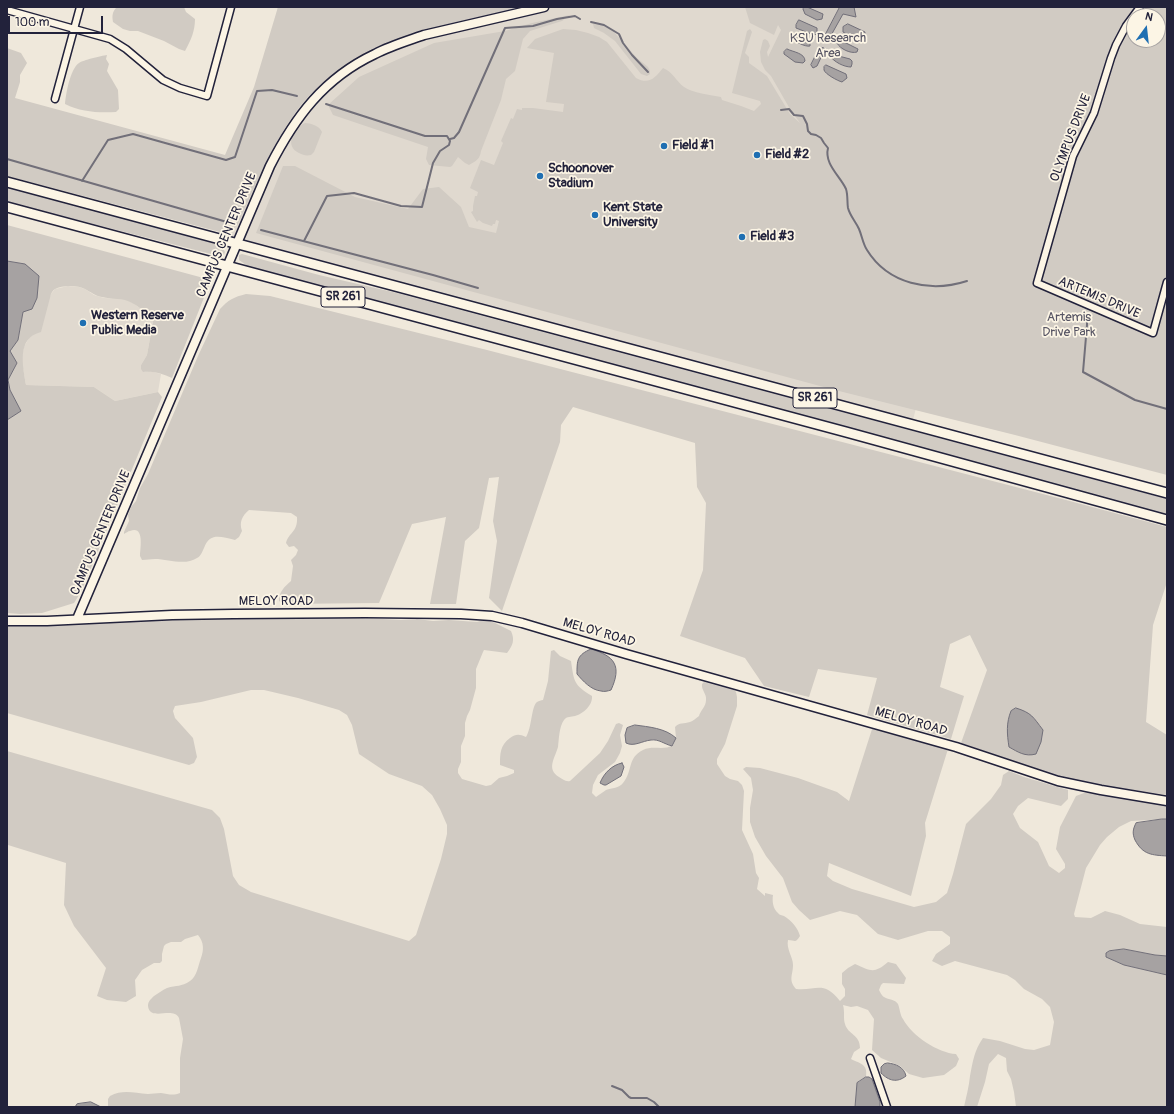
<!DOCTYPE html>
<html>
<head>
<meta charset="utf-8">
<style>
	body { margin:0 }
	#map { position:relative; width:1174px; height:1114px; overflow:hidden; background:#efe8db; font-family:Pangolin,sans-serif }
	canvas { display:block }
	.frame { position:absolute; inset:0; border:8px solid #22223b; pointer-events:none }
	.north { position:absolute; left:1126px; top:8px; width:40px; height:40px; box-sizing:border-box; background:#fcf5e5; border:1px solid #a5a1a1; border-radius:50%; rotate:15deg; font-size:11px; font-weight:700; line-height:16px; text-align:center; color:#22223b }
	.north::after { content:''; display:block; margin:auto; width:14px; height:18px; background:#1f6fb2; clip-path:polygon(50% 0,100% 100%,50% 72%,0 100%) }
	.scale { position:absolute; left:8px; top:16px; width:95px; height:18px; box-sizing:border-box; border:2px solid #22223b; border-top:0; padding-left:5px; font-size:12px; line-height:14px; white-space:nowrap; color:#22223b; -webkit-text-stroke:3px #fcf5e5; paint-order:stroke }
</style>
</head>
<body>
<div id="map">
<canvas width="1174" height="1114"></canvas>
<div class="frame"></div>
<div class="north">N</div>
<div class="scale">100 m</div>
</div>
<script>
const c = document.querySelector('canvas').getContext('2d');
c.lineJoin = 'round';
function fillPath(path, color) { c.fillStyle = color; c.fill(path, 'evenodd'); }
function stroke(path, color, width, dash) { c.strokeStyle = color; c.lineWidth = width; c.lineCap = dash ? 'butt' : 'round'; c.setLineDash(dash || []); c.stroke(path); }
function write(font, color, halo, rows, align = 'center') {
  c.font = font + ' Pangolin,sans-serif'; c.lineWidth = 3.5; c.setLineDash([]); c.textBaseline = 'middle'; c.strokeStyle = halo; c.fillStyle = color; for (const [text, x, y, turn = 0] of rows) {
    c.save(); c.translate(x, y); c.rotate((+turn || 0) * Math.PI / 180); c.textAlign = isNaN(turn) ? turn : align; if (halo) c.strokeText(text, 0, 0); c.fillText(text, 0, 0); c.restore();
  }
}
fillPath(new Path2D(`
	M 278,7 L 1022,7 L 969,196 L 913,420 L 769,382 L 220,233 L 246,138 Z
	M 68,286 L 79,287 L 85,289 L 94,295 L 104,298 L 125,299 L 133,303 L 140,308 L 147,315 L 153,322 L 147,355 L 141,365 L 144,372 L 149,371 L 161,374 L 158,392 L 115,401 L 94,387 L 26,385 L 22,363 L 22,356 L 24,347 L 29,338 L 34,334 L 51,294 L 55,289 Z`), '#e0d9cf');
fillPath(new Path2D(`
	M 117,7 L 184,7 L 186,12 L 195,19 C 195,31 191,40 185,51 L 179,49 L 164,41 L 138,31 L 130,31 L 123,29 L 113,22 C 112,16 112,12 117,7 Z
	M 278,7 L 524,7 C 442,25 348,40 295,113 C 271,147 255,186 238,224 C 234,229 230,232 224,233 L 7,176 L 7,48 L 21,53 L 27,63 L 20,75 L 20,82 L 15,98 L 225,155 L 254,87 Z
	M 745,7 L 1167,7 L 1167,475 L 1015,435 L 831,389 L 256,233 L 283,166 L 295,166 L 355,197 L 408,209 L 423,189 L 439,187 L 461,207 L 469,227 L 496,233 L 499,221 L 496,220 L 495,224 L 493,224 L 492,226 L 483,223 L 479,220 L 477,222 L 471,212 L 473,211 L 473,206 L 475,196 L 477,196 L 478,192 L 470,188 L 481,160 L 494,165 L 503,143 L 501,141 L 511,118 L 513,119 L 517,109 L 522,110 L 522,108 L 533,108 L 563,112 L 564,104 L 546,102 L 554,53 L 527,48 L 535,39 L 563,29 L 576,30 L 588,33 L 599,37 L 607,42 L 636,78 C 649,85 655,78 663,68 C 673,72 676,81 684,87 C 692,93 711,95 721,97 L 722,100 L 741,106 L 754,111 L 761,104 L 760,101 L 732,93 L 747,31 L 750,29 L 752,32 L 745,53 L 749,57 L 749,63 L 767,76 L 790,114 L 800,123 L 790,109 L 771,76 L 765,70 L 761,62 L 760,52 L 763,40 L 765,39 L 768,41 L 770,46 L 767,52 L 768,57 L 781,30 L 778,25 L 774,35 L 750,23 ZM 1134,16 L 1158,16 L 1158,40 L 1134,40 Z
	M 570,15 L 562,21 L 530,31 L 523,39 L 515,71 L 506,79 L 501,100 L 481,151 C 480,159 476,161 469,165 L 465,163 L 458,157 L 452,166 L 450,167 L 429,165 L 426,159 L 428,147 L 333,115 L 328,105 L 359,77 L 434,43 L 505,31 L 532,23 Z
	M 593,24 L 603,25 L 613,31 L 637,58 L 648,67 L 650,71 L 650,74 L 647,76 L 641,74 L 615,41 L 604,33 L 594,28 Z
	M 107,55 L 106,59 L 109,64 L 107,71 L 118,90 L 119,109 L 116,112 C 98,113 81,112 65,104 C 66,94 70,69 79,63 C 83,60 101,56 107,55 Z
	M 305,123 C 310,123 320,126 322,132 L 314,152 L 311,155 C 306,156 303,155 299,153 C 284,146 293,128 305,123 Z
	M 7,187 L 213,243 C 217,245 223,248 225,252 L 224,255 L 220,256 L 211,254 L 7,202 Z
	M 7,225 L 211,280 L 172,378 C 163,374 154,371 143,372 L 141,369 L 141,365 L 147,355 L 153,322 C 147,315 141,307 132,303 C 123,297 112,300 102,297 C 95,296 91,292 85,289 C 78,285 62,285 55,289 C 53,290 52,292 51,294 L 41,332 C 16,338 23,366 26,385 L 94,387 L 115,401 L 158,392 L 162,397 L 81,592 L 74,603 L 42,613 L 20,614 L 7,613 L 7,420 L 21,411 L 10,390 L 8,380 L 17,363 L 9,351 L 18,340 L 23,312 L 25,264 L 7,261 Z
	M 242,254 L 319,275 L 397,293 L 1167,499 L 1167,515 L 257,270 L 249,267 L 239,260 L 239,255 Z
	M 246,294 L 270,296 L 487,350 L 1066,500 L 1167,527 L 1167,582 L 1153,625 L 1146,722 L 1167,735 L 1167,795 L 1100,785 L 1061,777 L 961,743 L 987,670 L 970,635 L 950,644 L 940,687 L 964,696 L 951,739 L 867,715 L 877,678 L 818,669 L 809,697 L 764,686 L 745,658 L 680,636 L 703,570 L 706,503 L 697,487 L 695,443 L 573,407 L 561,425 L 560,442 L 502,611 L 489,598 L 497,541 L 493,521 L 499,477 L 489,478 L 479,528 L 465,541 L 456,604 L 430,604 L 446,517 L 412,524 L 379,603 L 284,604 L 279,601 C 279,592 284,587 291,581 L 293,566 L 291,560 L 296,555 L 298,550 L 294,546 L 289,547 L 286,543 C 289,532 298,532 297,517 L 291,513 L 249,510 C 242,516 239,522 242,531 L 239,537 L 235,540 C 221,537 210,532 204,548 C 202,552 201,556 197,558 C 185,566 168,559 155,559 C 150,559 147,560 142,560 L 140,556 C 140,549 145,525 130,531 C 128,531 126,533 124,534 L 124,532 L 129,521 L 128,515 L 131,507 L 136,501 L 140,488 L 148,474 L 198,356 L 220,309 C 228,300 234,297 246,294 Z
	M 247,617 L 251,618 L 268,617 L 346,617 L 401,620 L 417,619 L 433,621 L 449,620 L 477,622 L 486,619 L 491,621 L 511,631 C 515,640 513,645 507,653 L 484,650 L 483,652 L 476,669 L 476,688 L 470,710 L 467,716 L 465,723 L 465,736 L 461,746 L 461,762 L 458,769 L 458,773 L 462,779 L 486,786 L 491,785 L 499,778 L 507,776 L 514,773 L 514,770 L 500,765 C 500,754 500,745 510,738 C 516,734 519,734 526,737 C 532,728 531,707 537,702 C 539,701 541,700 543,700 L 548,681 L 551,651 L 554,650 L 560,656 L 571,661 C 574,682 574,685 592,696 C 593,705 583,714 575,716 C 571,717 567,716 564,720 C 559,727 559,739 558,747 C 555,758 546,769 559,777 C 563,779 565,782 570,781 L 600,753 L 608,741 L 616,724 L 619,723 L 623,725 L 620,735 L 622,746 L 620,753 L 615,762 L 598,775 L 593,785 L 592,793 L 596,797 C 599,795 603,792 606,790 C 612,788 619,788 623,783 C 633,771 627,758 643,750 C 653,745 664,751 673,745 L 676,738 L 675,727 C 679,722 684,724 690,722 C 693,721 696,718 699,716 C 700,711 706,707 706,700 C 707,694 701,690 702,684 L 704,682 L 734,690 L 736,692 L 737,697 L 737,706 L 725,744 L 717,759 L 717,764 L 725,776 L 730,779 L 738,781 L 742,785 L 744,791 L 742,830 L 753,854 L 756,873 L 759,878 L 757,889 L 765,896 L 765,893 L 773,895 C 772,901 773,909 778,913 C 779,915 782,915 784,916 C 791,920 798,928 800,936 C 795,944 795,940 788,940 C 786,949 793,957 793,965 C 793,975 788,980 796,989 C 817,991 823,980 840,1001 L 845,996 L 845,989 L 842,984 L 842,973 L 848,968 L 855,964 C 871,971 874,974 888,962 L 896,964 L 906,978 L 904,984 L 883,983 L 881,985 L 879,990 C 880,992 882,996 884,997 C 889,1000 895,999 898,1004 C 900,1009 900,1015 903,1019 C 912,1036 938,1053 956,1054 L 959,1059 L 956,1066 L 944,1075 L 923,1078 L 909,1074 L 900,1066 L 881,1058 L 872,1050 L 874,1019 L 868,1010 L 857,1006 L 851,1007 L 843,1005 C 845,1012 843,1019 845,1024 C 848,1035 860,1034 860,1048 L 854,1052 L 851,1059 C 861,1064 868,1064 866,1077 L 859,1081 L 855,1107 L 108,1107 L 108,1099 L 110,1096 C 123,1089 134,1093 148,1094 C 152,1094 156,1093 161,1093 C 168,1094 173,1096 180,1093 L 180,1058 L 183,1039 L 179,1018 C 173,1006 150,1022 148,1006 C 148,1001 151,999 154,996 C 159,993 162,990 167,988 C 177,985 181,987 190,981 C 197,976 198,966 201,958 C 204,950 204,942 198,935 L 185,939 L 181,942 L 171,942 L 166,944 L 164,946 L 162,954 L 162,961 L 160,963 L 154,963 L 142,970 L 135,980 L 136,996 L 126,1002 L 107,1000 L 97,996 L 106,968 L 74,926 L 64,905 L 66,863 L 8,845 L 7,851 L 7,751 L 212,810 L 220,818 L 224,829 L 233,876 L 239,885 L 251,892 L 409,941 L 416,935 L 441,859 L 447,834 L 447,825 L 440,809 L 432,795 L 422,786 L 389,774 L 359,754 L 352,725 L 347,715 L 339,710 L 298,698 L 264,690 L 251,690 L 201,702 L 175,706 L 173,711 L 175,718 L 193,738 L 197,757 L 194,763 L 189,765 L 7,713 L 7,625 L 69,625 L 174,618 Z
	M 873,726 L 948,749 L 925,823 L 926,836 L 911,896 L 829,863 L 827,876 L 833,881 L 852,889 L 914,907 L 936,902 L 947,893 L 953,874 L 966,824 L 991,799 L 1001,785 L 1003,775 L 1009,771 L 1024,777 L 1068,790 L 1068,799 L 1061,806 L 1028,798 L 1018,806 L 1013,814 L 1020,828 L 1038,842 L 1049,866 L 1059,873 L 1065,868 L 1065,864 L 1056,849 L 1060,827 L 1076,796 L 1084,793 L 1095,792 L 1167,804 L 1167,819 L 1131,821 L 1119,827 L 1107,837 L 1100,845 L 1086,868 L 1074,914 L 1075,917 L 1091,918 L 1105,911 L 1120,915 L 1140,924 L 1167,927 L 1167,956 L 1155,955 L 1124,949 L 1109,951 L 1106,953 L 1107,957 L 1124,965 L 1167,975 L 1167,1107 L 1016,1107 L 1014,1092 L 1011,1079 L 1007,1071 L 1006,1058 L 998,1054 L 989,1064 L 985,1082 L 977,1107 L 964,1107 C 966,1097 969,1087 970,1076 C 973,1061 974,1051 983,1038 L 1000,1041 L 1025,1049 L 1034,1050 L 1050,1045 L 1054,1022 L 1050,1007 L 1042,999 L 1024,989 L 1015,980 L 1007,975 L 955,961 L 942,966 L 932,961 L 936,954 L 950,944 L 950,937 L 942,931 L 928,931 L 898,940 L 878,934 L 857,915 L 840,911 L 810,920 L 799,910 L 792,902 L 783,878 L 766,856 L 755,837 L 750,822 L 750,808 L 753,790 L 751,778 L 743,769 L 746,767 L 760,768 L 798,778 L 837,792 L 849,801 Z`), '#d1cbc3');
const water = new Path2D(`
	M 805,7 L 807,7 L 823,14 L 822,19 L 817,20 L 805,14 L 803,9 Z
	M 840,7 L 854,7 L 856,17 L 843,14 L 829,39 L 828,42 L 826,42 L 823,41 L 824,37 Z
	M 799,20 L 817,28 L 817,34 L 814,35 L 796,28 L 796,25 Z
	M 848,24 L 865,32 L 864,39 L 850,36 L 843,32 L 843,27 Z
	M 793,36 L 810,42 L 810,46 C 805,47 795,42 791,37 Z
	M 840,41 L 844,42 L 858,49 L 857,52 C 851,54 840,49 837,43 L 837,42 Z
	M 820,47 L 824,48 L 825,49 L 817,66 L 813,68 L 811,65 Z
	M 787,49 C 793,52 805,53 805,61 L 803,63 L 795,62 L 784,54 L 784,52 Z
	M 831,54 L 850,59 L 852,61 L 852,64 L 851,67 C 844,67 834,62 830,56 Z
	M 826,65 L 846,74 L 847,78 L 842,82 C 838,81 825,74 824,70 C 824,69 824,68 824,67 Z
	M 7,261 L 25,264 L 39,276 L 37,298 L 32,309 L 23,312 L 18,340 L 10,351 L 17,363 L 8,380 L 10,390 L 21,411 L 7,420 Z
	M 591,649 C 615,656 622,666 611,690 C 608,691 604,692 601,691 C 591,690 583,681 577,674 C 577,660 577,655 591,649 Z
	M 1016,708 C 1032,713 1033,717 1043,730 L 1041,742 L 1036,754 C 1025,757 1018,752 1009,747 C 1007,734 1006,723 1011,711 Z
	M 635,725 C 649,727 665,728 676,738 L 672,746 C 664,744 659,739 651,740 C 642,741 634,747 626,743 L 625,735 L 627,728 Z
	M 622,763 L 624,767 L 621,776 L 606,785 L 604,785 L 600,783 C 604,773 612,765 622,763 Z
	M 1162,819 L 1167,819 L 1167,856 C 1152,855 1143,855 1135,840 C 1132,833 1133,829 1136,823 Z
	M 1124,949 L 1155,955 L 1167,956 L 1167,975 L 1124,965 L 1106,957 L 1106,953 L 1109,951 Z
	M 888,1063 C 896,1064 904,1067 906,1076 C 897,1083 889,1081 881,1073 L 881,1067 L 884,1064 Z
	M 866,1077 L 869,1077 L 872,1079 L 880,1102 L 880,1107 L 855,1107 L 857,1083 Z
	M 91,1102 L 101,1107 L 75,1107 L 77,1104 Z`);
fillPath(water, '#a6a2a2');
stroke(water, '#716f79', 1);
stroke(new Path2D(`
	M 591,22 L 604,25 L 619,34 L 623,43 L 632,55 L 648,72
	M 781,110 L 789,109 L 794,115 L 803,116 L 807,124 L 808,131 L 811,134 L 816,135 L 821,138 L 824,143 L 828,148 C 824,164 840,176 846,189 C 848,195 847,202 848,208 C 850,216 856,222 859,229 C 862,236 863,244 867,250 C 888,284 930,293 967,281
	M 450,139 L 454,138 L 459,132 L 505,28 L 533,26 L 557,19 L 575,16 L 580,19
	M 7,159 L 227,222
	M 82,181 L 108,140 L 133,134 L 226,160 L 235,157 L 257,91 L 272,90 L 297,96
	M 261,230 L 433,275 L 478,288
	M 304,241 L 327,196 L 354,193 L 401,206 L 422,207 L 433,163 L 440,151 L 449,145 L 450,141 L 447,136 L 425,136 L 326,104
	M 1085,319 L 1087,319 L 1087,325 L 1083,372 L 1135,400 L 1167,409
	M 612,1086 L 622,1090 L 629,1097 L 631,1098 L 647,1098 L 654,1102 L 659,1107`), '#716f79', 2);
const street = new Path2D(`
	M 1140,7 L 1126,26 L 1116,45 L 1111,58 L 1094,113 L 1073,156 L 1037,283 L 1153,333 L 1167,282
	M 7,10 L 110,39 L 126,49 L 157,75 L 163,80 L 180,88 L 207,96 L 231,7
	M 55,99 L 80,7
	M 870,1058 L 887,1107`);
const secondary = new Path2D(`
	M 77,619 L 270,166 C 295,117 324,78 375,54 C 390,46 407,41 424,35 L 544,7
	M 7,621 L 47,621 L 172,615 L 233,614 L 365,613 L 461,614 L 492,616 L 522,623 L 626,654 L 956,747 L 1058,781 L 1101,790 L 1167,801`);
const primary = new Path2D(`
	M 7,182 L 1167,493
	M 7,207 L 846,432 L 1167,520`);
stroke(street, '#22223b', 9);
stroke(secondary, '#22223b', 11);
stroke(primary, '#22223b', 12);
stroke(street, '#fcf5e5', 6);
stroke(secondary, '#fcf5e5', 8);
stroke(primary, '#fcf5e5', 9);
for (const [x, y, r, color] of [
	[664,146,4,"#1f6fb2"],
	[757,155,4,"#1f6fb2"],
	[540,176,4,"#1f6fb2"],
	[595,215,4,"#1f6fb2"],
	[742,237,4,"#1f6fb2"],
	[83,323,4,"#1f6fb2"]
]) { const dot = new Path2D(); dot.arc(x, y, r, 0, 2 * Math.PI); c.fillStyle = color; c.fill(dot); stroke(dot, '#fcf5e5', 1.5); }
for (const [x, y, w] of [
	[343,297,44],
	[815,398,44]
]) { const box = new Path2D(); box.roundRect(x - w / 2, y - 10, w, 20, 3); c.fillStyle = '#fcf5e5'; c.fill(box); stroke(box, '#22223b', 1); }
write('bold 12px', '#22223b', null, [
	["SR 261",343,297],
	["SR 261",815,398]
]);
write('13px', '#575564', '#fcf5e5', [
	["KSU Research",828,39],
	["Area",828,54],
	["Artemis",1069,318],
	["Drive Park",1069,333]
]);
write('13px', '#22223b', '#fcf5e5', [
	["OLYMPUS DRIVE",1071,138,-69],
	["CAMPUS CENTER DRIVE",227,235,-67],
	["ARTEMIS DRIVE",1099,298,23],
	["CAMPUS CENTER DRIVE",101,533,-67],
	["MELOY ROAD",276,602],
	["MELOY ROAD",599,633,16],
	["MELOY ROAD",911,722,16]
]);
write('bold 13px', '#22223b', '#fcf5e5', [
	["Field #1",672,146],
	["Field #2",765,155],
	["Schoonover",548,169],
	["Stadium",548,184],
	["Kent State",603,208],
	["University",603,223],
	["Field #3",750,237],
	["Western Reserve",91,316],
	["Public Media",91,331]
], 'left');
</script>
</body>
</html>
